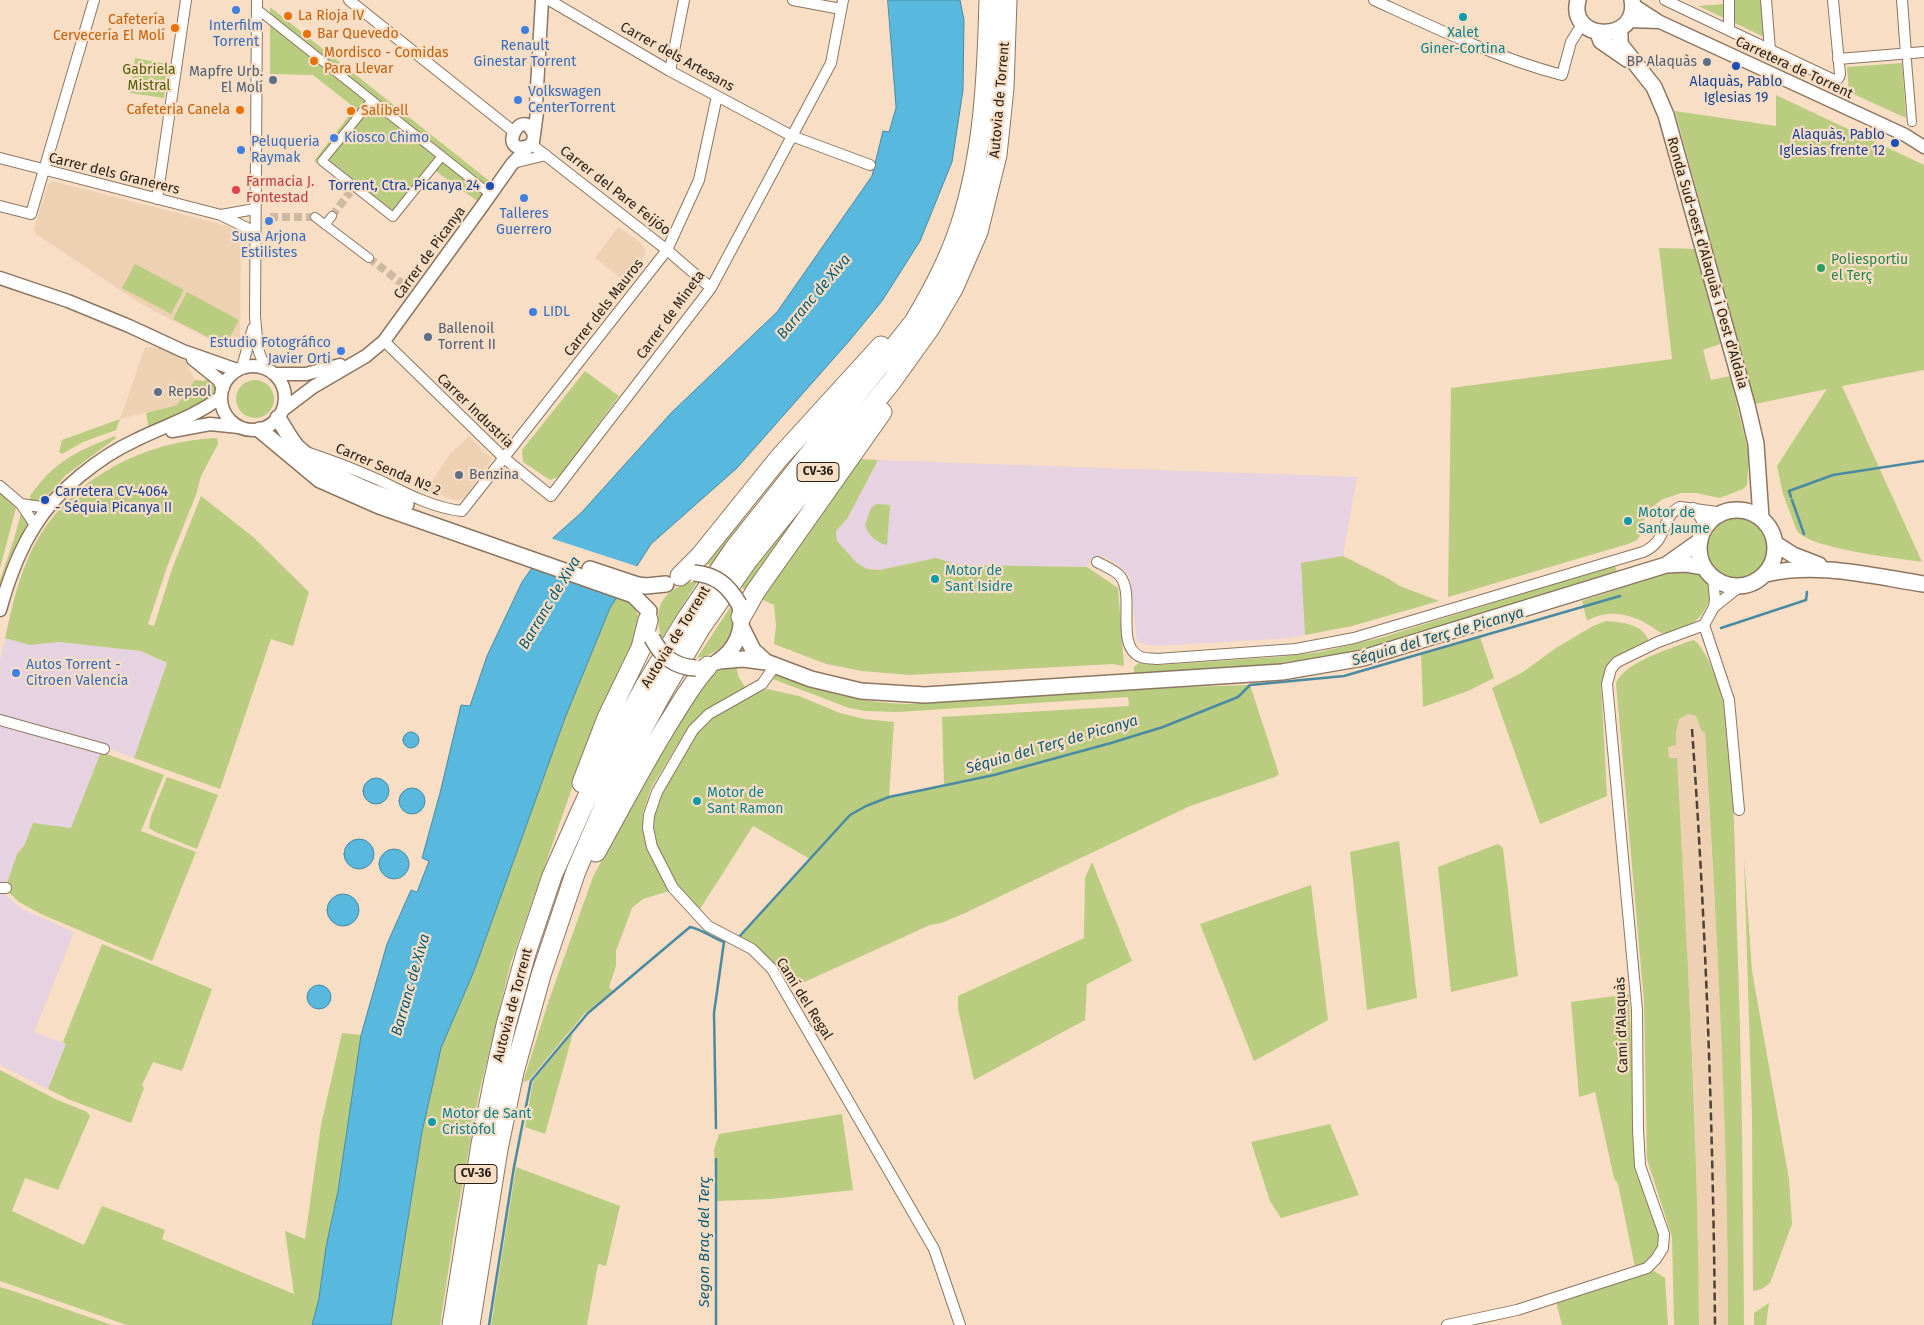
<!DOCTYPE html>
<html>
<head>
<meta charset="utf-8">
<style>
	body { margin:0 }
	canvas { display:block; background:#f7dec5 }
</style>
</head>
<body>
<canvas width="1924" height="1325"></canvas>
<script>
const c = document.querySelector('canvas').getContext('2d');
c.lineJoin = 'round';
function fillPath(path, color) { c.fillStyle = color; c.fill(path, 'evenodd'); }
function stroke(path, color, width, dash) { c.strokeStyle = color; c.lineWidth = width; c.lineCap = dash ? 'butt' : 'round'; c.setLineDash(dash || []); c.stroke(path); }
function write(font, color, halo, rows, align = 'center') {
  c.font = font + ' "Fira Sans",sans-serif'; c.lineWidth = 4.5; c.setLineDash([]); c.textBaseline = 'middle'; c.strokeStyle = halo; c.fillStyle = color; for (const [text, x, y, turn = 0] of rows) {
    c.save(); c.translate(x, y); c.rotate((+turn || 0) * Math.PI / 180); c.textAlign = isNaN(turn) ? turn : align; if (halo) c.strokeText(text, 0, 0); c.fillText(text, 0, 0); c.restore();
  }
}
fillPath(new Path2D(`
	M 52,181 L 228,226 L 241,236 L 240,342 L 228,349 L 141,304 L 36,234 L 34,229 L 48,184 Z
	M 618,227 L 640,242 L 645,250 L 645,255 L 626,282 L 595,258 Z
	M 145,347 L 163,348 L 183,357 L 195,380 L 177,405 L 120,419 Z
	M 469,436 L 492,459 L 464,498 L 460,500 L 454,500 L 426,490 L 451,453 Z
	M 1688,714 L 1696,716 L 1701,730 L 1705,733 L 1722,1037 L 1726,1176 L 1728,1325 L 1699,1325 L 1695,1109 L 1684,893 L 1677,758 L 1669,758 L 1668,746 L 1676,745 L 1676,732 L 1679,719 Z`), '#eed0b3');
fillPath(new Path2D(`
	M 878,460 L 1357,477 L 1343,556 L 1302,563 L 1305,635 L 1290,638 L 1155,646 L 1137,642 L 1130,577 L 1119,565 L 1103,556 L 1091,558 L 1087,567 L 959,565 L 936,558 L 879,570 L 867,569 L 857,563 L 837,541 L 836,531 L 847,519 Z
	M 5,638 L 30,645 L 59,642 L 141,651 L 167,664 L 134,758 L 103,746 L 0,718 L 0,660 Z
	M 0,724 L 101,752 L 71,829 L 33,823 L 24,846 L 17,854 L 5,889 L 0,887 Z
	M 0,890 L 22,909 L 74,932 L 34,1032 L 66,1044 L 48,1089 L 0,1065 Z`), '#e6d2e0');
fillPath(new Path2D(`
	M 1733,0 L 1761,0 L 1764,37 L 1735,23 Z
	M 1724,4 L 1724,18 L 1698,6 Z
	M 270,7 L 497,187 L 483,205 L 434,170 L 393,221 L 314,161 L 355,108 L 313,75 L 270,74 Z
	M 135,58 L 168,64 L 164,98 L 130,93 Z
	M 1902,63 L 1906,118 L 1849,92 L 1847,67 Z
	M 1776,95 L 1924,165 L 1924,370 L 1842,386 L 1922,562 C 1897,558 1811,549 1797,531 L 1783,494 L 1777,466 L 1827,389 L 1755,404 L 1675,111 L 1776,126 Z
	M 1659,248 L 1699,249 L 1726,342 L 1703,350 L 1711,380 L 1730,376 L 1749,455 L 1747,485 L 1743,489 L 1720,498 L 1696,493 L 1681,493 L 1661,500 L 1649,510 L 1643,521 L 1642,533 L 1637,540 L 1628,544 L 1448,597 L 1451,388 L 1672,359 Z
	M 135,264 L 184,290 L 171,314 L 122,288 Z
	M 187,292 L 239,320 L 225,346 L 173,319 Z
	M 585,371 L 619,396 L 560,476 L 550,480 L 523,462 L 522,450 Z
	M 210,374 C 216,384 220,390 211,399 L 149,429 L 146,413 L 177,405 L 195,380 L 205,381 Z
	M236 399a19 19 0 1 1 38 0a19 19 0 1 1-38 0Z
	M 827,414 L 749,512 L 711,565 L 701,563 Z
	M 120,419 L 116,430 L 83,442 L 62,454 L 59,452 L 62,440 Z
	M 115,436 L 116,438 L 66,475 L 43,501 L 31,501 L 30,496 C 55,461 75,452 115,436 Z
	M 217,438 L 218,444 L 201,476 L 196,495 L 167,567 L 148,624 L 154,626 L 172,569 L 201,496 L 252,536 L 309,592 L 293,646 L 271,639 L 220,789 L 134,758 L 167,663 L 141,651 L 59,642 L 30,645 L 5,638 C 11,612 16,586 27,561 C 58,486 137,441 217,438 Z
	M 854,441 L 746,592 L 741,585 Z
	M 858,459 L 878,460 L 847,519 L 836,531 L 837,541 L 857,563 L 867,569 L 879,570 L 936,558 L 959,565 L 1087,567 L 1118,588 L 1124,666 L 1113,664 L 910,675 L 862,671 L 826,664 L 774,644 L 776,625 L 774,605 L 759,598 Z
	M 0,493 L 16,508 L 0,568 Z
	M 876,504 L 890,505 L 887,545 C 877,543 868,535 865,525 L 871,508 Z
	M 21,513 L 28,521 L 0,591 L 0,580 L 14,539 Z
	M1703 549a33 33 0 1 1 66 0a33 33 0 1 1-66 0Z
	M 1343,556 L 1389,579 L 1400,586 L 1439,601 L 1352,626 L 1305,635 L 1301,563 Z
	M 1615,565 L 1617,572 L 1390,642 L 1345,653 L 1268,665 L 1134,674 L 1134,667 L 1139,663 L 1159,665 L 1277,657 L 1320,652 L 1380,638 Z
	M 1681,568 C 1732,576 1708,627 1669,634 C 1662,635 1658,631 1652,627 C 1633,614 1607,608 1587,621 L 1582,601 Z
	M 689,582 L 697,582 L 662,638 C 652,610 661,592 689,582 Z
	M 618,595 L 630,600 C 639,615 641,619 639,637 L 578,771 L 511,962 L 479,1093 L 456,1220 L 440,1325 L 391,1325 L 422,1132 L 441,1048 L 474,971 L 565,718 L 610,608 Z
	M 731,606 C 741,632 722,654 697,658 Z
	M 1606,621 C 1622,622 1644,624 1649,642 L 1610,660 L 1601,684 L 1607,796 L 1540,824 L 1492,688 L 1523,672 L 1556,648 L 1593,626 Z
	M 1480,637 L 1494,678 L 1468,691 L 1423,707 L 1421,654 Z
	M 1694,640 C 1708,650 1723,695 1725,712 C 1735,784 1735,862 1737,935 C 1742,1065 1743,1195 1744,1325 L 1728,1325 C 1728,1127 1717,930 1705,733 L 1701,730 L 1696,716 L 1688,714 L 1679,719 L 1676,732 L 1676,745 L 1668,747 L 1669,758 L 1677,758 C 1687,947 1698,1136 1699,1325 L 1674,1325 L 1672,1237 L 1647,1159 L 1644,1002 L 1616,683 C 1626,661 1668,650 1690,641 Z
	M 736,666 L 739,678 L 746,688 L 704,711 L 682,737 L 651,788 L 643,813 L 643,833 L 648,851 L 669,891 L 643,899 L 632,908 L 616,951 L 616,966 L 609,987 L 613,991 L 585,1013 L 529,1080 L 523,1082 L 549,1000 L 593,877 L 667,736 L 708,674 Z
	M 775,674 C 821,692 859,703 910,704 L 1128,689 L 1250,685 L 1279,774 L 1275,777 L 1190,806 L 963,914 L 941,923 L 930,925 L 789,989 C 774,962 768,952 738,938 L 810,859 L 753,826 L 700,909 L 674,882 L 651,834 L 654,806 L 694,736 L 710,719 L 756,693 L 767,689 L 799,696 L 840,713 L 864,719 L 894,722 L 889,797 L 944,785 L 942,717 L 1129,706 L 1128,697 L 898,712 L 865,711 L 849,708 L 773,679 Z
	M 101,752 L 164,775 L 141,831 L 196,852 L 152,961 L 41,914 L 19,902 L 5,889 L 17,854 L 24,846 L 33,823 L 71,828 Z
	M 167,777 L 218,795 L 197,849 L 155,832 L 149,828 L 151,816 Z
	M 1399,841 L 1417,998 L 1367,1010 L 1350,852 Z
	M 1498,844 L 1503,848 L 1518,976 L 1451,992 L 1438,867 Z
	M 1744,857 L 1752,971 L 1789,1179 L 1792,1224 L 1770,1283 L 1762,1289 L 1753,1291 L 1752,1117 Z
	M 1092,862 L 1132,961 L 1087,984 L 1085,1020 L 974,1080 L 958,1009 L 958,996 L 1084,938 L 1085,878 Z
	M 1311,885 L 1328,1020 L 1254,1061 L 1200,924 Z
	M 102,944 L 212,989 L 182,1071 L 153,1062 L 142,1085 L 144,1088 L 131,1123 L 68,1099 L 48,1089 L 66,1044 L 63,1042 Z
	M 1629,994 L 1635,1133 L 1661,1239 C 1657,1256 1652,1261 1635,1267 L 1618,1184 L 1614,1178 L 1595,1092 L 1579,1097 L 1571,1002 Z
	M 342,1033 L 361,1035 L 338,1191 L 326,1247 L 319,1298 L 312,1325 L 127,1325 L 0,1281 L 0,1070 L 55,1099 L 87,1112 L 90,1116 L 58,1190 L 25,1178 L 12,1211 L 84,1245 L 102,1206 L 165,1230 L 162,1239 L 294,1294 L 285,1231 L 305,1239 L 321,1125 Z
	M 573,1033 L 545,1134 L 525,1127 L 533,1081 Z
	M 842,1114 L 853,1190 L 771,1199 L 717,1201 L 714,1150 L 719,1134 Z
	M 1330,1124 L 1359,1195 L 1281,1218 L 1270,1201 L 1251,1142 Z
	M 516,1167 L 620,1206 L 606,1266 L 598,1264 L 587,1325 L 491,1325 Z
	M 1654,1271 L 1665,1278 L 1668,1325 L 1562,1325 L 1556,1302 Z
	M 0,1287 L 13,1291 L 112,1325 L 0,1325 Z
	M 1769,1303 L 1766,1325 L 1754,1325 L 1754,1313 Z`), '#b9cc7f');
const water = new Path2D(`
	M 888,0 L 960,0 L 964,20 L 963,90 L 952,162 L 920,241 L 882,301 L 850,340 L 737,468 L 651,544 L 610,608 L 565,718 L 474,971 L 441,1048 L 422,1132 L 391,1325 L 312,1325 L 319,1298 L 326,1247 L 338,1191 L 361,1035 L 387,944 L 411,890 L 417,892 L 429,861 L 422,858 L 440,793 L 461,705 L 470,706 L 487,656 L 522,582 L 554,537 L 582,512 L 672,412 L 777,312 L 872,176 L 883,131 L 889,132 L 896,108 Z
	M403 740a8 8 0 1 1 16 0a8 8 0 1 1-16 0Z
	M363 791a13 13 0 1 1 26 0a13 13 0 1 1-26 0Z
	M399 801a13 13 0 1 1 26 0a13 13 0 1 1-26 0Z
	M344 854a15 15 0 1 1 30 0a15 15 0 1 1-30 0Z
	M379 864a15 15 0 1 1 30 0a15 15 0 1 1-30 0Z
	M327 910a16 16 0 1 1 32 0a16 16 0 1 1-32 0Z
	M307 997a12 12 0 1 1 24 0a12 12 0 1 1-24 0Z`);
fillPath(water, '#58b8dd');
stroke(water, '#4a8aa2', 1);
fillPath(new Path2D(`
	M 550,538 L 639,567 L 620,596 L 531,564 Z`), '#f7dec5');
stroke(new Path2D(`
	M 1791,497 L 1789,491 L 1833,475 L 1924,461
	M 1792,500 L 1804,534
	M 1721,628 L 1806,600 L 1807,592
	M 738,938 L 850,815 L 866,806 L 889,797 L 994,775 L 1111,743 L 1163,727 L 1238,697 L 1250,685 L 1344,676 L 1620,596
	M 716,1159 L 716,1325
	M 489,1325 L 514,1167 L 531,1081 L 588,1013 L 690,927 C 702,929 712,938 724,942 L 714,1013 L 716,1128`), '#4a8aa2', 2.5);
stroke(new Path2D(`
	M 332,216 L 350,192
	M 270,217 L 315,217
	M 369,258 L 408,288`), '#ceb8a2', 8, [8, 4]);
const pedestrian = new Path2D(`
	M 257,9 L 491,195
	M 1907,61 L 1912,122
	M 371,101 L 322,161 L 393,217 L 442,156
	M 315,217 L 369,258
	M 325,225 L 332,216`);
const minor = new Path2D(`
	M 257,0 L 255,317 L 258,349 L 265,368
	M 349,0 L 513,131
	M 549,0 L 670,71 L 792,136 L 870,165
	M 793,0 L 841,9
	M 1374,0 C 1435,28 1497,58 1562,75 L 1571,42 L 1583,23
	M 1665,0 L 1836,81 L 1839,77 L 1840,74 L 1833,0
	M 1729,0 L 1729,30
	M 1766,0 L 1770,50
	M 1902,0 L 1906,54
	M 1838,59 L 1924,52
	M 670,71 L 684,0
	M 531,144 L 667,250 L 711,288
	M 0,158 L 221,215 L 255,232
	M 513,163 L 546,155
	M 157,199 L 186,0
	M 0,206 L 31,214 L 94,0
	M 221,215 L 255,209
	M 384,341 L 504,458 L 551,496 L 711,288 L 831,63 L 843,0
	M 242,367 L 253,328
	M 309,453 C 333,461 356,470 379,480 C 405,493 433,508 462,511 L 667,250 L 699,180 L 717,96
	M 0,486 L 21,504 L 35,525
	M 21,504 L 48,508
	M 1693,508 L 1700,517 L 1705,527
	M 1097,562 C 1104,566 1115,570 1120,576 C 1136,595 1114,647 1141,657 C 1145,659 1152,658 1157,659 L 1296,649 L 1354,638 L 1643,552 C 1669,541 1660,517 1680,507 L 1724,513
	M 1713,578 L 1715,599 L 1714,607
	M 1704,625 L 1729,700 L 1739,810
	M 1704,625 L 1714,607 L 1739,587
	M 775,666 L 762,684 L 709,714 L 693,730 L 657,792 L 649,815 L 648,828 L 652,847 L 673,888 L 708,926 L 752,949 L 772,969 L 934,1249 L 960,1325
	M 0,720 L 104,749
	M 0,888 L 6,888
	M 1447,1325 L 1517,1310 L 1647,1268 L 1656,1259 L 1663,1248 L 1664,1234 L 1640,1166 L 1638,1130 L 1637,1010 L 1607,684 L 1611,669 L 1617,662 L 1658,642 L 1704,625`);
const tertiary = new Path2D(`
	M 1632,4 L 1660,22 L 1905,135 L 1924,147
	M 1628,21 L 1660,22
	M 529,146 C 495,157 522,102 534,135
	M 0,278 L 68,301 L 129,326 L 183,351 L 237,370
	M 193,359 L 219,380 L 223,388
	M221 398a32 32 0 1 1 64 0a32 32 0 1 1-64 0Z
	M 274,374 L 306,374 L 340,365
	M 284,409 L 313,387 L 366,356 L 384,341 L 483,205 L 512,164 L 533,142 L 537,112 L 536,105 L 542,0
	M 172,431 L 210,424 L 239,427
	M 0,610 C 8,581 18,552 35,526 C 56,491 99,457 136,440 C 166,425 193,418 221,397`);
const secondary = new Path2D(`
	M 1578,0 C 1567,42 1640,44 1632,0
	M 1620,29 L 1620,44 L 1654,87 L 1666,115 L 1747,405 L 1756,444 L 1761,518
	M 1598,33 L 1601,41 L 1627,59
	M 278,418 C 284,427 290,439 297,447 C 327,475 368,491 406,504
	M 260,430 L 320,480 L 379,506 L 633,595 L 649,611
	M1699 548a38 38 0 1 1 76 0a38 38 0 1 1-76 0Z
	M 1776,544 L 1793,555 L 1819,565
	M 1666,565 L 1700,541
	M 590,569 L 638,585 L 646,586 L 666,584
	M 1766,574 C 1819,562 1871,576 1924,584
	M 741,626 L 753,650 L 766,662
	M 719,661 L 743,659 L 766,662 L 811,679 L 861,691 L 925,695 L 1282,672 L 1363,658 L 1666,565 L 1686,564 L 1704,567
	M 717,662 C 736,650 745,630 740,607`);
const motorway = new Path2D(`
	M 680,576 L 700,556 L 779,458 L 881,346
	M 741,617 L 755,592 L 882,412
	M 582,783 L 607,718 L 641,648 L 648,620
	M 596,852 C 619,810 641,768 666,727 C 679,707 691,684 708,666
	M 452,1325 L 481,1144 L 494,1079 L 506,1025 L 526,953 L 552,876 L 580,813 L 601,767 L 645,686 L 687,618 L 734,549 L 914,322 C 932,291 949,260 960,226 C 984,153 987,76 989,0
	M 470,1325 L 498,1149 L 514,1072 L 541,975 L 576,871 L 618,774 L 662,693 L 701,627 L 748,560 L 892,381 L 930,328 L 953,289 L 978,232 L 997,155 L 1004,88 L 1007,0`);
stroke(pedestrian, '#8c7660', 10);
stroke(minor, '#8c7660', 12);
stroke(tertiary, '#8c7660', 15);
stroke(secondary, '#8c7660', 18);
stroke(motorway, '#8c7660', 21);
stroke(pedestrian, '#fff', 8);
stroke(minor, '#fff', 10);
stroke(tertiary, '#fff', 12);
stroke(secondary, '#fff', 15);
stroke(motorway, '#fff', 19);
stroke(new Path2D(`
	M 1692,729 C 1706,927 1713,1126 1715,1325`), '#4e4236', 2.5, [8, 4]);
const secondaryBridge = new Path2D(`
	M 694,573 C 716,575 728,585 739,604
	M 652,638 C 662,657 675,667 696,668`);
stroke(secondaryBridge, '#8c7660', 18, []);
stroke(secondaryBridge, '#fff', 15);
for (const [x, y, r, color] of [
	[236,10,5,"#3f7fe0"],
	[288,16,5,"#e8710a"],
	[1463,17,5,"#0f9aa8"],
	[175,28,5,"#e8710a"],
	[525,30,5,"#3f7fe0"],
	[307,34,5,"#e8710a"],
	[314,61,5,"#e8710a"],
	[1707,62,5,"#5c6f8a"],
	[1736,66,5,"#1a4fb4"],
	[273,80,5,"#5c6f8a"],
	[518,100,5,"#3f7fe0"],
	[240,110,5,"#e8710a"],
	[351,111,5,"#e8710a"],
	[334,138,5,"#3f7fe0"],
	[1895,143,5,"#1a4fb4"],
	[241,150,5,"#3f7fe0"],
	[490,186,5,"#1a4fb4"],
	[236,190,5,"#e0444e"],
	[524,198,5,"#3f7fe0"],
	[269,221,5,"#3f7fe0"],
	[1821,268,5,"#2e9e5b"],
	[533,312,5,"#3f7fe0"],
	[428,337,5,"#5c6f8a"],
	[341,351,5,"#3f7fe0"],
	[158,392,5,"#5c6f8a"],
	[459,475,5,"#5c6f8a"],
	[45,500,5,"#1a4fb4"],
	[1628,521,5,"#0f9aa8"],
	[935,579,5,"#0f9aa8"],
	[16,673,5,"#3f7fe0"],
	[697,801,5,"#0f9aa8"],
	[432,1122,5,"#0f9aa8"]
]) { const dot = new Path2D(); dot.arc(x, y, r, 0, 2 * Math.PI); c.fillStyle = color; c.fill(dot); stroke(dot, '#f7dec5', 2); }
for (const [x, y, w] of [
	[818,472,42],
	[476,1174,42]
]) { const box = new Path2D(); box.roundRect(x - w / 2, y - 9.5, w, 19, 4); c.fillStyle = '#f7dec5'; c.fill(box); stroke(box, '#292017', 1); }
write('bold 12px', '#292017', null, [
	["CV-36",818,472],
	["CV-36",476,1174]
]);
write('14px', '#c56008', '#f7dec5', [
	["La Rioja IV",298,16],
	["Cafetería",165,20,"right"],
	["Cervecería El Molí",165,36,"right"],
	["Bar Quevedo",317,34],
	["Mordisco - Comidas",324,53],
	["Para Llevar",324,69],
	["Cafeteria Canela",230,110,"right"],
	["Salibell",361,111]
], 'left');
write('14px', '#366cbe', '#f7dec5', [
	["Interfilm",236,26,"center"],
	["Torrent",236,42,"center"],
	["Renault",525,46,"center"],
	["Ginestar Torrent",525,62,"center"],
	["Volkswagen",528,92],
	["CenterTorrent",528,108],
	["Kiosco Chimo",344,138],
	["Peluqueria",251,142],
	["Raymak",251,158],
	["Talleres",524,214,"center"],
	["Guerrero",524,230,"center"],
	["Susa Arjona",269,237,"center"],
	["Estilistes",269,253,"center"],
	["LIDL",543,312],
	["Estudio Fotográfico",331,343,"right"],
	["Javier Orti",331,359,"right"],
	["Autos Torrent -",26,665],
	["Citroen Valencia",26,681]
], 'left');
write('14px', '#0d838f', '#f7dec5', [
	["Xalet",1463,33,"center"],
	["Giner-Cortina",1463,49,"center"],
	["Motor de",1638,513],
	["Sant Jaume",1638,529],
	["Motor de",945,571],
	["Sant Isidre",945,587],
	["Motor de",707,793],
	["Sant Ramon",707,809],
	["Motor de Sant",442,1114],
	["Cristòfol",442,1130]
], 'left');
write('14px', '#292017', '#f7dec5', [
	["Carrer dels Artesans",677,57,29],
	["Carretera de Torrent",1794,68,25],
	["Autovia de Torrent",1000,100,-85],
	["Carrer dels Granerers",114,174,14],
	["Carrer del Pare Feijóo",615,191,38],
	["Carrer de Picanya",430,253,-54],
	["Ronda Sud-oest d'Alaquàs i Oest d'Aldaia",1707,263,74],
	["Carrer dels Mauros",604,308,-52],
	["Carrer de Mineta",671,315,-54],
	["Carrer Industria",475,411,44],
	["Carrer Senda Nº 2",388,470,23],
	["Autovia de Torrent",676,637,-58],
	["Camí del Regal",804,999,58],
	["Autovia de Torrent",513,1005,-75],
	["Camí d'Alaquàs",1622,1025,-92]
]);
write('14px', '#4e5e75', '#f7dec5', [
	["BP Alaquàs",1697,62,"right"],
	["Mapfre Urb.",263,72,"right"],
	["El Molí",263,88,"right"],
	["Ballenoil",438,329],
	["Torrent II",438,345],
	["Repsol",168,392],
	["Benzina",469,475]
], 'left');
write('14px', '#4f5e00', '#f7dec5', [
	["Gabriela",149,70],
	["Mistral",149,86]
]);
write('14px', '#164399', '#f7dec5', [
	["Alaquàs, Pablo",1736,82,"center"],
	["Iglesias 19",1736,98,"center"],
	["Alaquàs, Pablo",1885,135],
	["Iglesias frente 12",1885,151],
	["Torrent, Ctra. Picanya 24",480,186],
	["Carretera CV-4064",55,492,"left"],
	["- Séquia Picanya II",55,508,"left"]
], 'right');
write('14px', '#be3a42', '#f7dec5', [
	["Farmacia J.",246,182],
	["Fontestad",246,198]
], 'left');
write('14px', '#27864d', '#f7dec5', [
	["Poliesportiu",1831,260],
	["el Terç",1831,276]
], 'left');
write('italic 15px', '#0d5c76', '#f7dec5', [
	["Barranc de Xiva",814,297,-50],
	["Barranc de Xiva",550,603,-59],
	["Séquia del Terç de Picanya",1438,637,-16],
	["Séquia del Terç de Picanya",1052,745,-16],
	["Barranc de Xiva",411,985,-74],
	["Segon Braç del Terç",705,1242,-90]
]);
</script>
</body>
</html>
